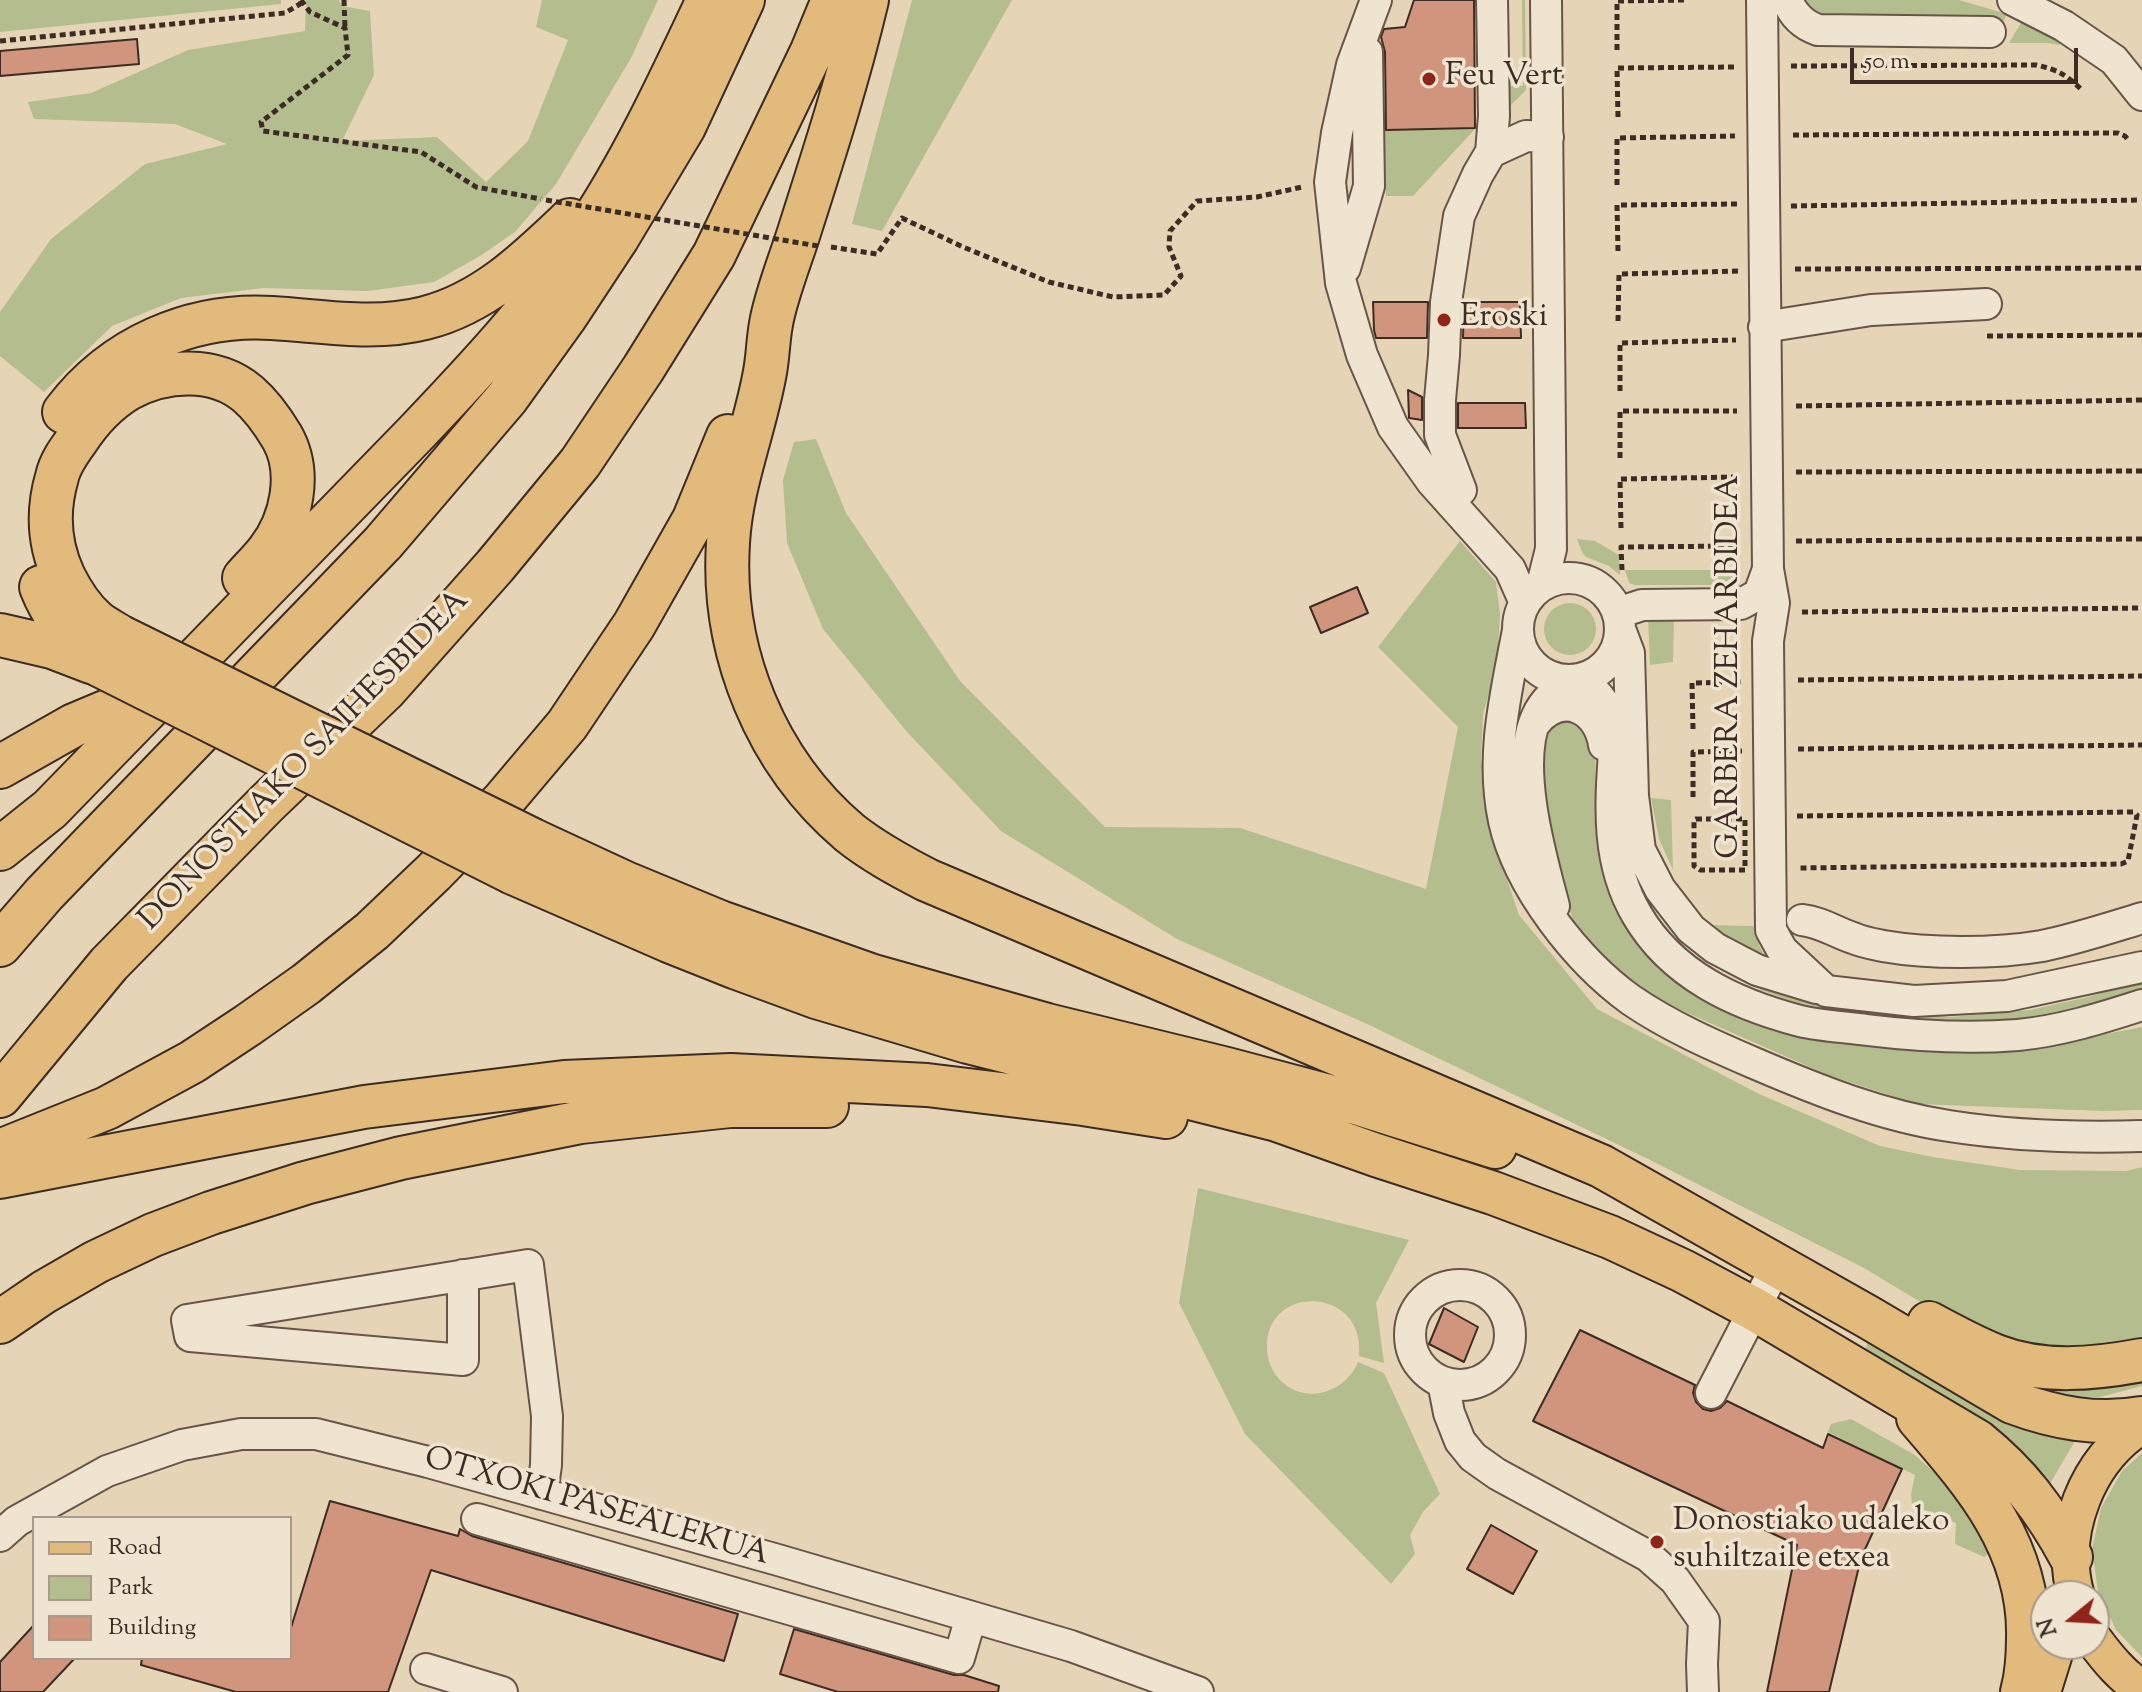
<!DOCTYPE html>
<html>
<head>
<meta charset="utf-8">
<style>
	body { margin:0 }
	#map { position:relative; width:2142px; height:1692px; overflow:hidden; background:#e5d5b6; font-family:"Sorts Mill Goudy",serif }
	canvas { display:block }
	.legend { position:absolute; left:32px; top:1516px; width:260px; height:144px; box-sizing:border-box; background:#eee4d0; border:2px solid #a79a8b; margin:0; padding:10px 14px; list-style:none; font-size:24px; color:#3d2c24 }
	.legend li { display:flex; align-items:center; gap:16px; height:40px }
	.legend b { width:40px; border:2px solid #a79a8b }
	.north { position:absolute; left:2030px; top:1580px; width:80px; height:80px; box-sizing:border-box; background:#eee4d0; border:2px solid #a79a8b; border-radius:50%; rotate:252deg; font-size:22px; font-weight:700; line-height:32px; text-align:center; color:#3d2c24 }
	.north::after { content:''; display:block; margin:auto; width:28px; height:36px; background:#8f2418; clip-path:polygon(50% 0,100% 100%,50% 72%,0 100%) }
	.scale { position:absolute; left:1850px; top:48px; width:228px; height:36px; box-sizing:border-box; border:4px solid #3d2c24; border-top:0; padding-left:10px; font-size:24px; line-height:28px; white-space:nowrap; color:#3d2c24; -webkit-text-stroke:6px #eee4d0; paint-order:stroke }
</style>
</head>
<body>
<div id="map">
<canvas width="2142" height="1692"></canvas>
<ul class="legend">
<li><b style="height:10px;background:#e2ba7b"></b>Road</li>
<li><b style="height:22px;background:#b4bd8e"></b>Park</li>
<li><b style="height:22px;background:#d1947d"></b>Building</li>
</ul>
<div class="north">N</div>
<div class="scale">50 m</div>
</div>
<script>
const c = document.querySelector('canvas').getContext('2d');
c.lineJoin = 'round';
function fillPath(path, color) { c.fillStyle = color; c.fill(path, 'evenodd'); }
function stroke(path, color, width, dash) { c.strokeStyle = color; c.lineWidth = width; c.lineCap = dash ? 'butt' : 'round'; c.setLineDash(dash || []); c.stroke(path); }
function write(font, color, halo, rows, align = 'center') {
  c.font = font + ' "Sorts Mill Goudy",serif'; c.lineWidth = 7; c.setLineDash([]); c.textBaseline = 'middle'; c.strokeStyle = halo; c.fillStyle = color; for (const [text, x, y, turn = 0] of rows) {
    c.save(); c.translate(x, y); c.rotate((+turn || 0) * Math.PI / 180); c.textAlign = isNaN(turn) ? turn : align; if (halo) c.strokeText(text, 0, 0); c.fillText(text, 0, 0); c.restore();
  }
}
fillPath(new Path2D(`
	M 0,0 L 281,0 L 281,4 L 0,32 Z
	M 306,0 L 339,0 L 342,6 L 370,11 L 374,75 L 342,141 L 437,137 L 486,182 L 528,141 L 568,40 L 536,27 L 542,0 L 658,0 L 631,58 L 556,184 L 515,232 L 480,256 L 434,282 L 368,291 L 263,288 L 181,298 L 112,326 L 44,392 L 0,356 L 0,312 L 51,239 L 145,164 L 227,144 L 175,124 L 34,119 L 28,102 L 91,93 L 188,50 L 305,31 Z
	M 912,0 L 1012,0 L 882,231 L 852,224 Z
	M 1522,0 L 1525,0 L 1526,90 L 1503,113 L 1500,86 L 1523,86 Z
	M 1802,0 L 1959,0 L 2007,14 L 1994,43 L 1817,21 Z
	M 2024,18 L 2057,36 L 2060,45 L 2046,43 L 2009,43 Z
	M 1476,128 L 1413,196 L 1386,196 L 1384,130 Z
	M 816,439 L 846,513 L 960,681 L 1105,827 L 1240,828 L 1426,889 L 1458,727 L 1378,647 L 1460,541 L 1496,582 L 1500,614 L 1497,665 L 1483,714 L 1481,758 L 1491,831 L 1519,915 L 1597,1009 L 1759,1094 L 1880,1146 L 1933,1157 L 2020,1170 L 2126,1171 L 2142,1167 L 2142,1345 L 2037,1352 L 1967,1330 L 1864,1268 L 1648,1159 L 1367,1024 L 1177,939 L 1001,831 L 907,732 L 823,629 L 787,543 L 783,480 L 794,442 Z
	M 1577,539 L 1595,541 L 1619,555 L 1620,575 L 1609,566 L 1586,557 L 1582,552 Z
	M 1625,570 L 1738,570 L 1739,585 L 1635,585 L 1629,583 Z
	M1544 629a26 26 0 1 1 52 0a26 26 0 1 1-52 0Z
	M 1674,616 L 1673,662 L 1650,665 L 1648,618 Z
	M 1577,718 L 1595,743 L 1596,796 L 1600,835 L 1645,939 L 1852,1041 L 1896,1050 L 2029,1049 L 2142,1027 L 2142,1110 L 2103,1111 L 1917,1104 L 1828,1075 L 1635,990 L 1576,927 L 1552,864 L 1536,795 L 1543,731 L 1551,723 Z
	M 1651,798 L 1671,800 L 1673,870 L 1659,839 Z
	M 1655,900 L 1685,932 L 1903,1014 L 1950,1017 L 2030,1010 L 2088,997 L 2142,982 L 2142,990 C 2088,1004 2032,1021 1975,1022 C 1883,1025 1765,1011 1692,949 C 1679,938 1667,922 1656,909 Z
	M 1708,925 L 1754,926 L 1759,945 L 1767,960 L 1732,945 Z
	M 1198,1188 L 1409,1240 L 1376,1303 L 1384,1363 L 1359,1356 C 1366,1286 1266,1283 1267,1347 C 1267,1360 1272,1372 1281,1381 C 1306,1405 1345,1393 1358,1362 L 1384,1373 L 1440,1494 L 1423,1512 L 1410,1535 L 1415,1554 L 1391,1584 L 1245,1434 L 1179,1303 Z
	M 1869,1336 L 2003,1421 L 2043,1435 L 2075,1441 L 2048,1487 L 2031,1461 L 2012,1445 L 1865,1353 Z
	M 2142,1369 L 2142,1386 L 2100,1397 L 2059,1396 L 2010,1381 Z
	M 1851,1419 L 1915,1455 L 1962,1498 L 1992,1551 L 1984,1557 L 1955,1544 L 1956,1523 L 1912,1505 L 1911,1494 L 1915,1475 L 1828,1432 L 1831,1424 Z
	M 2142,1453 L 2142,1657 L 2116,1630 L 2098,1591 L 2092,1549 L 2101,1508 L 2122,1471 Z`), '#b4bd8e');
const building = new Path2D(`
	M 1414,0 L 1474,0 L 1475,128 L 1386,130 L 1385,52 L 1381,37 L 1384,29 L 1405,27 Z
	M 137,39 L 139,64 L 0,76 L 0,51 Z
	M 1373,302 L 1428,302 L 1427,338 L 1376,338 L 1374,330 Z
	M 1464,302 L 1520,302 L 1521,338 L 1463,338 Z
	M 1408,390 L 1422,397 L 1422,420 L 1409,418 Z
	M 1458,403 L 1525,403 L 1526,428 L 1458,428 Z
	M 1357,587 L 1368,613 L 1321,633 L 1310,607 Z
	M 1444,1308 L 1478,1327 L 1464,1362 L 1429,1344 Z
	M 1580,1330 L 1695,1385 L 1693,1393 L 1696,1402 L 1703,1409 L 1711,1411 L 1720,1408 L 1727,1401 L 1823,1448 L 1828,1434 L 1902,1469 L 1861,1558 L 1829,1692 L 1767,1692 L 1797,1545 L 1533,1421 Z
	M 330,1501 L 458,1536 L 460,1529 L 472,1536 L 738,1614 L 724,1661 L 431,1570 L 388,1692 L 236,1692 L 141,1665 L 142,1658 L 290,1658 L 290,1631 Z
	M 1491,1525 L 1537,1551 L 1513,1594 L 1467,1569 Z
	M 34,1625 L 34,1658 L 75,1658 L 43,1692 L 0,1692 L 0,1662 Z
	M 794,1629 L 954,1675 L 964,1675 L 999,1686 L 998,1692 L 838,1692 L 780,1674 Z`);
fillPath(building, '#d1947d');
stroke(building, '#3d2c24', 2);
const minor = new Path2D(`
	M 1376,0 L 1352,65 L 1337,133 L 1330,182 L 1341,283 L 1362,355 L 1393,427 L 1432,482 L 1510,569 L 1525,603
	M 1762,0 L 1768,569 L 1774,603 L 1768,641 L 1771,930 L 1782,950 L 1826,991 L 1914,1001 L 2007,996 L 2142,967
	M 1787,0 C 1793,15 1803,25 1818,30 L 1990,32
	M 2013,0 L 2064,26 L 2114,60 L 2142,95
	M 1491,152 L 1526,136 L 1548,137
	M 1345,268 L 1369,186 L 1367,52
	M 1764,327 L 1871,310 L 1986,304
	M 1461,490 L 1440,435 L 1440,400 L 1444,355 L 1446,302 L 1459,216 L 1478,174 L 1491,152 L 1494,116 L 1492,0
	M1518 629a51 51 0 1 1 102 0a51 51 0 1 1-102 0Z
	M 1542,585 L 1551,549 L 1546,0
	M 1618,613 L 1642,605 L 1741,604 L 1759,594 L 1768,569
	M 1620,629 L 1629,653 L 1633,796 L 1640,850 L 1660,889 L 1691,929 L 1715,948 L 1757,970 L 1816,988
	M 1518,630 C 1506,694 1490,755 1504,821 C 1518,886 1577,961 1631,1000 C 1669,1026 1712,1045 1754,1063 C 1817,1090 1882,1116 1949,1126 C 2013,1136 2078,1138 2142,1136
	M 1578,679 C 1601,693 1612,711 1615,737 C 1611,798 1604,859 1637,915 C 1672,975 1735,1004 1800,1021 C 1821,1026 1845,1027 1867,1030 C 1916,1036 1968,1039 2018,1035 C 2060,1031 2102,1018 2142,1005
	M 1536,722 C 1563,690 1599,709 1604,745
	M 1554,906 C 1541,857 1514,764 1537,716 C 1544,700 1557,690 1570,680
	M 1802,920 C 1821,922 1835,932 1853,938 C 1862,942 1873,944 1883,946 C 1928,954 1996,954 2042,946 C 2076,939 2109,928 2142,918
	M 463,1275 L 463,1360 L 190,1336 L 187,1320 L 528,1265 L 547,1416 L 546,1465 L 542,1494
	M1410 1335a50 50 0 1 1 100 0a50 50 0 1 1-100 0Z
	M 1443,1382 L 1449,1413 L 1460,1441 L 1473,1457 L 1497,1474 L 1648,1556 L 1675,1580 L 1704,1621 L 1702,1664 L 1703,1692
	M 1711,1393 L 1777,1265
	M 477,1519 L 959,1658 L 971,1617
	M 0,1536 L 17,1521 L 107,1471 L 182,1445 L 241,1434 L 316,1434 L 428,1462 L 778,1560 L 1071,1646 L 1198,1692
	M 426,1669 L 502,1692`);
const major = new Path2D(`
	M 2076,1596 C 2058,1533 2087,1459 2142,1425
	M 2094,1640 C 2108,1659 2122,1676 2142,1689
	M 2042,1692 L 2057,1644`);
const highway = new Path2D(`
	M 867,0 C 849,76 825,151 801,226 C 792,256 776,294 771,324 C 768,340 768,356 765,372 C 755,429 731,485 728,543 C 721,652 766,762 850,833 C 874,852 900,866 927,880 L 1601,1166 L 1868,1317 L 2012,1402 C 2055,1418 2097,1426 2142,1418
	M 64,412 C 113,347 191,313 272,318 C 323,321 375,331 425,318 C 484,303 527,261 570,220
	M 41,587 C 53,618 73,642 97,664
	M 0,635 L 52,647 L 91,662
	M 121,637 C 113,632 103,627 96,621 C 82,609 72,593 64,577 C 49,545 47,511 57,477 C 60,463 69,451 77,440 C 90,420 108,401 128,389 C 165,369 215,366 248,394 C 262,406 273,422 282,437 C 302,472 292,520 268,551 C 261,560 252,569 244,578
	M 0,767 L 74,725 L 117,707
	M 533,840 L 628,884 L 720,922 L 873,976 L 1047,1025 L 1227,1069 L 1359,1104 L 1495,1147
	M 0,849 L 50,809 L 416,433 C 475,371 534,308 582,237 C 632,163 670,81 708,0
	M 513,873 L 669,941 L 737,968 L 816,997 L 968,1042 L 1277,1120 L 1376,1155 L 1493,1193 L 1610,1237 L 1683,1271 L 1754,1309 L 1977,1441 C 2019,1475 2045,1509 2071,1557
	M 0,945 L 44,894 L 383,543 L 507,398 L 566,316 L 618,237 L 684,127 L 743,0
	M 0,1096 L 109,964 L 267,803 L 385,690 L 495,566 L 580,463 L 643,369 L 714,255 L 812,51 L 833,0
	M 0,1151 L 107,1108 L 192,1062 L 248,1025 L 306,984 L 372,931 L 434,872 L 502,802 L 567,725 L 634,625 L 694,519 L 728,436
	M 0,1177 L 364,1107 L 564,1082 L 731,1075 L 927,1085 L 1083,1104 L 1166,1117
	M 0,1322 L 44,1292 L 96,1262 L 153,1235 L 211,1213 L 305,1183 L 401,1158 L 581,1122 L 730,1106 L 827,1106
	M 1929,1323 C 1951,1335 1973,1347 1996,1356 C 2042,1374 2094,1369 2142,1360
	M 1918,1418 C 1974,1483 2030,1546 2028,1637 C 2028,1655 2027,1674 2022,1692`);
stroke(minor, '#675648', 34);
stroke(major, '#3d2c24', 40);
stroke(highway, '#3d2c24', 46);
stroke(new Path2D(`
	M 301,0 L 310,12 L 345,28 L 348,55 L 261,122 L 263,131 L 421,152 L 476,187 L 541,199
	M 344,0 L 345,28
	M 0,41 L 285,13 L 300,4 L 301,0
	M 1617,50 L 1617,1 L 1686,0
	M 1791,66 L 2036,65 C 2058,70 2065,74 2081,89
	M 1618,117 L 1617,68 L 1735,67
	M 1793,135 L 2118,133 L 2125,136 L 2129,141
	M 1617,185 L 1617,138 L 1735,136
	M 1791,206 L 2140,200
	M 831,247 L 877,254 L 902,218 L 963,247 L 1049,282 L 1113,297 L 1164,295 L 1181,276 L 1169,247 L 1170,231 L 1197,201 L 1257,197 L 1302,187
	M 1618,251 L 1617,205 L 1737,204
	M 1795,269 L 2142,268
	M 1618,321 L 1619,274 L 1738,271
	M 1987,336 L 2142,335
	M 1620,391 L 1620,343 L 1736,340
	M 1796,406 L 2142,400
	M 1620,458 L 1620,411 L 1737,411
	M 1796,472 L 2142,471
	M 1621,528 L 1620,479 L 1738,477
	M 1796,541 L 2142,539
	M 1622,570 L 1621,547 L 1738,546
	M 1802,612 L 2142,608
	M 1798,680 L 2142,676
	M 1693,729 L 1692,683 L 1741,682
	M 1798,749 L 2142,745
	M 1693,797 L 1693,752 L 1742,751
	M 1797,816 L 2133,812 L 2137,815 L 2128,861 L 2121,864 L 1799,868
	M 1696,819 L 1745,819 L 1745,870 L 1700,870 L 1694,866 L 1694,820 Z`), '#3d2c24', 5, [6, 4]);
stroke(minor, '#eee4d0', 30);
stroke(major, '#e2ba7b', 36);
stroke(highway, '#e2ba7b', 42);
const highwayBridge = new Path2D(`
	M 121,637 L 533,840
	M 97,664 L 513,873`);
stroke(highwayBridge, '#3d2c24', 46, []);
stroke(new Path2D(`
	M 546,200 L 818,246`), '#3d2c24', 5, [6, 4]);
stroke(highwayBridge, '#e2ba7b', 42);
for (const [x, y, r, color] of [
	[1429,79,8,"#8f2418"],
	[1444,320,8,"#8f2418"],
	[1657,1542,8,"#8f2418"]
]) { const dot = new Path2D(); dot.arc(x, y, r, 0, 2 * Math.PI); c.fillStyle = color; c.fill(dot); stroke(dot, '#eee4d0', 3); }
write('32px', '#3d2c24', '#eee4d0', [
	["Feu Vert",1445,79],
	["Eroski",1460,320],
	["Donostiako udaleko",1673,1524],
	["suhiltzaile etxea",1673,1561]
], 'left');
write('32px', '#3d2c24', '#eee4d0', [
	["GARBERA ZEHARBIDEA",1732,667,-90],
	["DONOSTIAKO SAIHESBIDEA",306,762,-46],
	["OTXOKI PASEALEKUA",596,1509,16]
]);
</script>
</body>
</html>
